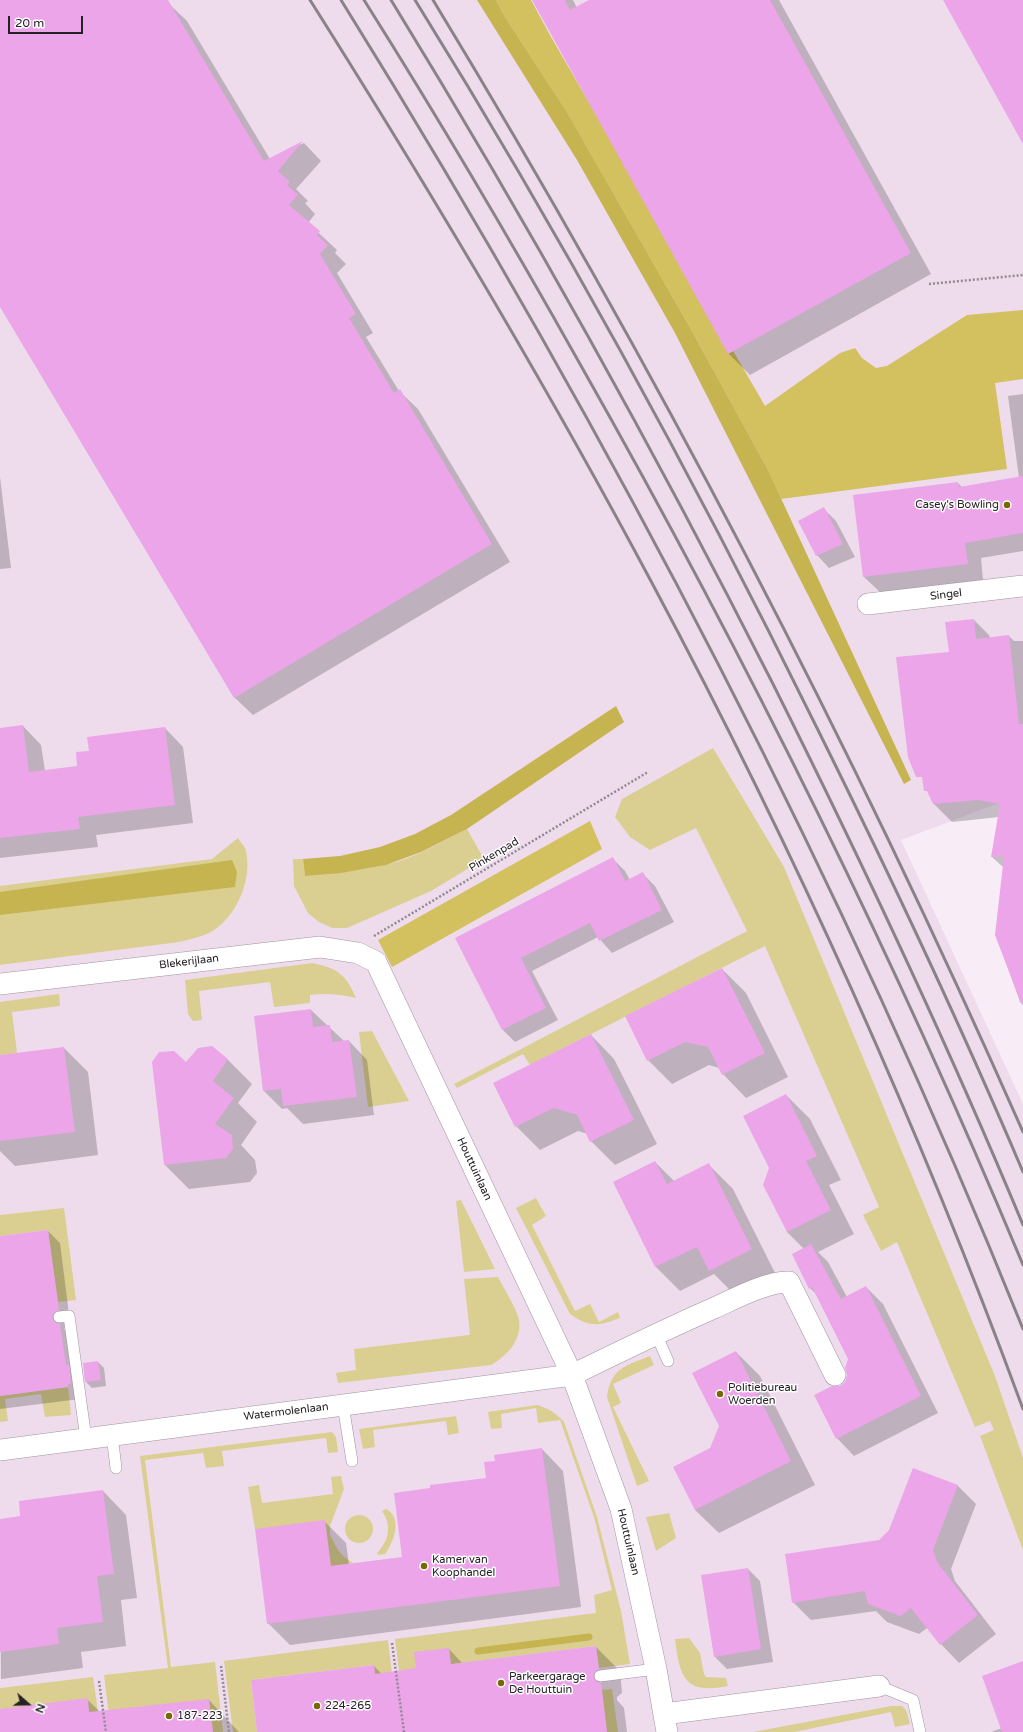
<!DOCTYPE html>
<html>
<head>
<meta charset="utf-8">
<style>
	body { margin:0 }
	#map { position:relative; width:1023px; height:1732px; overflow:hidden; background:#f8ecf7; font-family:"Varela Round",sans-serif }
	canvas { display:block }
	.north { position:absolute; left:8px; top:1684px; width:40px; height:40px; -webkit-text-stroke:3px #fff; paint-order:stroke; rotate:110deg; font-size:11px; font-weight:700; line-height:16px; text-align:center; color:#252125 }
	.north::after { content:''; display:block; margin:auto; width:14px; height:18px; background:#252125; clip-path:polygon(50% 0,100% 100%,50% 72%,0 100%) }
	.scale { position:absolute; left:8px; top:16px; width:75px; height:18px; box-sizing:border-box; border:2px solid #252125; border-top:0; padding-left:5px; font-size:12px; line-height:14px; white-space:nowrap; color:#252125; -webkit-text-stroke:3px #fff; paint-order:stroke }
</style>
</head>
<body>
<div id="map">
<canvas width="1023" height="1732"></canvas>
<div class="north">N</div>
<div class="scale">20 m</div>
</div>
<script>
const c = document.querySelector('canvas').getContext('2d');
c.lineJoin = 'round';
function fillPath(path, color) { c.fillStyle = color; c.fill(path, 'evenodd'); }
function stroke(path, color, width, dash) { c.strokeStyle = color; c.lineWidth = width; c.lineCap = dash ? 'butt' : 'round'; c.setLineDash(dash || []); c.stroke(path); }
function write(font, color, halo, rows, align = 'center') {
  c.font = font + ' "Varela Round",sans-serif'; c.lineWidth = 3; c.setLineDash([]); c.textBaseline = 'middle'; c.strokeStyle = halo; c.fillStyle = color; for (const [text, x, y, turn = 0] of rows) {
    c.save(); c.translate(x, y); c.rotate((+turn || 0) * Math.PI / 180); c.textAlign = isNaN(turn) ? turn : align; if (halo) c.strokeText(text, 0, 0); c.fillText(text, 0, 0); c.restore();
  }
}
fillPath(new Path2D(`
	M 0,0 L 1023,0 L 1023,794 L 901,840 L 1023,1104 L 1023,1732 L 0,1732 Z`), '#eedced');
fillPath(new Path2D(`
	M 713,748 L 784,867 L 995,1376 L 1023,1458 L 1023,1550 L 980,1436 L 994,1430 L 990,1421 L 975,1427 L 897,1242 L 881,1251 L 863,1215 L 879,1207 L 765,946 L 530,1065 L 523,1054 L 457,1088 L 454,1084 L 747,931 L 696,828 L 650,850 L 630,837 L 615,817 L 622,799 Z
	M 467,829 L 484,859 L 431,891 L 347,928 L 332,928 L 319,922 L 308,913 L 294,886 L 293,859 L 303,859 L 305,876 C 332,873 359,871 385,865 C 413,859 441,842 467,829 Z
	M 238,838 C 240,842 245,846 246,851 C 252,879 238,914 214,930 C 203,937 191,939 179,942 L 0,965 L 0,886 L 212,859 Z
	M 312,963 C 337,968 346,974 356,998 C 340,994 326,993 310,995 L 310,1003 L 274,1007 L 270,982 L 199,991 L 202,1020 L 193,1021 L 188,1014 L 185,980 Z
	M 59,994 L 60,1006 L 12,1012 L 17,1053 L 0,1055 L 0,1002 Z
	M 372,1031 L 409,1101 L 368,1107 L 359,1032 Z
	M 536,1198 L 546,1216 L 532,1225 L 575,1311 L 590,1304 L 599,1322 L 618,1312 L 620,1318 C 599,1326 590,1328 570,1314 L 516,1208 Z
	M 461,1200 L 495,1269 L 464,1272 L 456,1201 Z
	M 64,1208 L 76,1300 L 58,1302 L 48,1230 L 0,1236 L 0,1215 Z
	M 498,1277 C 503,1287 517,1309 519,1320 C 522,1340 507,1356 491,1365 L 338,1383 L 336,1373 L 356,1370 L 354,1349 L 469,1335 L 470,1334 L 464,1279 Z
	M 650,1356 L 654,1365 L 613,1384 L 621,1403 L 613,1407 L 649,1481 L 637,1486 L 607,1397 C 611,1368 625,1366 650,1356 Z
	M 68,1387 L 71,1415 L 45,1417 L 41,1394 L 5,1399 L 8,1421 L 0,1422 L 0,1396 Z
	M 537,1405 C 548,1408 556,1413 564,1422 L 597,1517 L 621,1611 L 630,1664 L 599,1668 L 596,1646 L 399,1671 L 395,1639 L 596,1613 L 594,1595 L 612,1590 L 594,1517 L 560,1420 L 538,1423 L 536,1408 L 501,1414 L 502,1428 L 491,1429 L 488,1412 Z
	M 456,1416 L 459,1433 L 448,1435 L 446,1421 L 373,1430 L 375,1447 L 363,1449 L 359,1429 Z
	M 332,1432 L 336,1437 L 338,1452 L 328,1453 L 326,1438 L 222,1451 L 224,1466 L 206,1468 L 203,1453 L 145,1460 L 171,1667 L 215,1662 L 223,1732 L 111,1732 L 104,1675 L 168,1668 L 140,1456 Z
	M 341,1476 L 344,1489 L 330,1526 L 330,1535 L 338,1550 L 344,1557 L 353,1563 L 331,1566 L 255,1529 L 248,1487 L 259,1485 L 262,1503 L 333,1494 L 331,1477 Z
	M 386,1509 C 403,1518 394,1542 385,1554 L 378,1555 L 377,1553 C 389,1541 392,1525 382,1511 Z
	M 669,1513 L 676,1538 L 656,1551 L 646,1517 Z
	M345 1529a14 14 0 1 1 28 0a14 14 0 1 1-28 0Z
	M 689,1638 L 700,1653 L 704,1674 L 706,1677 L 726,1678 L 728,1686 C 721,1687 713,1689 706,1688 C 679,1688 678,1659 675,1639 Z
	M 388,1640 L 399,1732 L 383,1732 L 374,1665 L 251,1680 L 257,1732 L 233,1732 L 224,1661 Z
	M 93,1677 L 101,1732 L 0,1710 L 0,1688 Z
	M 612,1689 L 618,1732 L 607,1732 L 602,1690 Z
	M 891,1706 L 902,1706 L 906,1710 L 910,1724 L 895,1727 L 891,1712 L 794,1732 L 753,1732 Z`), '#dacf90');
fillPath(new Path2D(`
	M 496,0 L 531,0 L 551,37 L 765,406 L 840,353 L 855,348 L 862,358 L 876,368 L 887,366 L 967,315 L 1023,310 L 1023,379 L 995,383 L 1007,469 L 781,499 L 767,468 L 688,324 L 567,112 L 505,17 Z
	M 590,821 L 602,849 L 392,967 L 378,940 Z`), '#d2c15e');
fillPath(new Path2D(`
	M 477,0 L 496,0 L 505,17 L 567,112 L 688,324 L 767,468 L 911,780 L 904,784 L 675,333 L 577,160 Z
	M 616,706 L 624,722 L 467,829 L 421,852 L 386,865 L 341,873 L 305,876 L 303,859 L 340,856 L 380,847 L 415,834 L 451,815 Z
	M 232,860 L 237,872 L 235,887 L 0,915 L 0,892 Z`), '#c6b451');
fillPath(new Path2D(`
	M 0,0 L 165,0 L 187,21 L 270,159 L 304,143 L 321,161 L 296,189 L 308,201 L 305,203 L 315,214 L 308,223 L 337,250 L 335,253 L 346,264 L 337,273 L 373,333 L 366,337 L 399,391 L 418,409 L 510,562 L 253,715 L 234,697 L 0,305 Z
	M 533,0 L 573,0 L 577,8 L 591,0 L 779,0 L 931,274 L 750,375 L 729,354 Z
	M 1023,394 L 1023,551 L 981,558 L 983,580 L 880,592 L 864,577 L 958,483 L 963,488 L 1019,478 L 1008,396 Z
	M 0,477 L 11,568 L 0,569 Z
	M 824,509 L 836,521 L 855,557 L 829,568 L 817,555 Z
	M 974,620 L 989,635 L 990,638 L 1009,636 L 1014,641 L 1023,641 L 1023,1005 L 1020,1002 L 996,934 L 1004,868 L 992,857 L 999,817 L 952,822 L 933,803 L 950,653 Z
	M 23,726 L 41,745 L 45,771 L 78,767 L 90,751 L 165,728 L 183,747 L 193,823 L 96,835 L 98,847 L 0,858 L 0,729 Z
	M 613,859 L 625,871 L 630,880 L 642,873 L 655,886 L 674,922 L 612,953 L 598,937 L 532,971 L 558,1020 L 515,1042 L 503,1030 L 456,938 Z
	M 722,969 L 746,993 L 788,1077 L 746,1098 L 723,1074 L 719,1068 L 709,1065 L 672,1084 L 648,1060 Z
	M 311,1010 L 345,1042 L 349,1041 L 367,1060 L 374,1115 L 303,1124 L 287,1108 L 282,1109 L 264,1091 Z
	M 591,1035 L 614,1059 L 657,1144 L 615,1165 L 591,1141 L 588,1134 L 578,1131 L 540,1150 L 516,1126 Z
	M 211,1047 L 228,1060 L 252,1084 L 238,1103 L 257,1122 L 241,1145 L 255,1160 L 257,1173 L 250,1182 L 189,1189 L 165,1165 L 153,1062 L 187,1063 Z
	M 64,1048 L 88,1072 L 98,1155 L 15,1166 L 0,1151 L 0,1056 Z
	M 786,1095 L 810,1119 L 841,1180 L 829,1185 L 854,1234 L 818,1252 L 828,1262 L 847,1297 L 866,1287 L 883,1304 L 938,1413 L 854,1456 L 837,1438 L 840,1387 L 846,1383 L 848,1375 L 849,1359 L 817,1295 L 810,1288 L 804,1249 L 787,1232 L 770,1168 Z
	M 655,1162 L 675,1182 L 709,1165 L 733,1189 L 775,1273 L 734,1294 L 714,1274 L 680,1291 L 656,1267 L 614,1182 Z
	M 48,1231 L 60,1243 L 70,1322 L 65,1326 L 64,1329 L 72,1337 L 80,1399 L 0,1409 L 0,1237 Z
	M 736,1352 L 760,1376 L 815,1485 L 719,1533 L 695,1510 L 711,1449 L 720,1426 Z
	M 98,1362 L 104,1368 L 106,1386 L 92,1388 L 86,1382 Z
	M 542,1449 L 563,1471 L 581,1607 L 290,1645 L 268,1623 L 324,1521 L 346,1543 L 349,1565 L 403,1558 L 431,1489 L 487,1479 L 496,1462 Z
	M 913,1469 L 958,1486 L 976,1504 L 951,1569 L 955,1581 L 996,1634 L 959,1663 L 941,1644 L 927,1628 L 919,1634 L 887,1622 L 876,1611 L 811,1620 L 793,1602 L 879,1541 L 890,1531 Z
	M 103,1491 L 126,1515 L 137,1598 L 121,1600 L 126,1646 L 81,1652 L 83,1668 L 1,1679 L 0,1520 L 22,1517 Z
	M 748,1569 L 760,1581 L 773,1662 L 727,1669 L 715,1657 Z
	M 596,1647 L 620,1671 L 622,1693 L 617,1697 L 617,1700 L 624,1708 L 627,1732 L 258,1732 L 374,1666 L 382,1674 L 417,1669 L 449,1649 L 463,1664 Z
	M 1023,1662 L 1023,1732 L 991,1732 L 1002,1728 Z
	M 87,1699 L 100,1712 L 209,1700 L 239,1732 L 0,1732 L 0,1710 Z`), '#0003');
stroke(new Path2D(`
	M 478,1651 L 589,1637`), '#c6b451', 7);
fillPath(new Path2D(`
	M 0,0 L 168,0 L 264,161 L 303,141 L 278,171 L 290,182 L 287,185 L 298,195 L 289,205 L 320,231 L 317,235 L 328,245 L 320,254 L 356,314 L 349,318 L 394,393 L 400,389 L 492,544 L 234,698 L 0,307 Z
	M 532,0 L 565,0 L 570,10 L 589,0 L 770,0 L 911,253 L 728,354 Z
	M 943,0 L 1023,0 L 1023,144 Z
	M 1023,476 L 1023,533 L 965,543 L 968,564 L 863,577 L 853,495 L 958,482 L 959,487 Z
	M 824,507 L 843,544 L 816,556 L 798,521 Z
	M 974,619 L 976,639 L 1009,635 L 1019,724 L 1023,724 L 1023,1002 L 1021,1003 L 995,935 L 1004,856 L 991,857 L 1000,804 L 978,800 L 933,804 L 927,791 L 924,791 L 922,777 L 916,777 L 908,757 L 896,657 L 949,652 L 945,622 Z
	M 23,725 L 29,772 L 77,766 L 76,752 L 89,751 L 87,737 L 165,727 L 175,805 L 78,817 L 80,829 L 0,838 L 0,728 Z
	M 613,857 L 625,881 L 643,872 L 662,910 L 599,941 L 590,923 L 521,958 L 546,1008 L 502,1030 L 455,938 Z
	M 722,968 L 765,1053 L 722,1075 L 708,1047 L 685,1042 L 647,1061 L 625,1016 Z
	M 311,1009 L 313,1027 L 330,1025 L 332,1042 L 349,1040 L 357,1097 L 283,1106 L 281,1089 L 263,1091 L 254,1016 Z
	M 591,1034 L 634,1120 L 590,1142 L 577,1115 L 554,1108 L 515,1127 L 493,1083 Z
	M 212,1046 L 228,1059 L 213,1081 L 234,1098 L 215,1124 L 232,1135 L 233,1149 L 226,1158 L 164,1165 L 152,1062 L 159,1052 L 174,1051 L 186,1062 L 198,1048 Z
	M 64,1047 L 75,1132 L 0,1141 L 0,1055 Z
	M 786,1094 L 817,1156 L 806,1161 L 831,1210 L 787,1232 L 763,1185 L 769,1168 L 743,1116 Z
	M 655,1161 L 667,1184 L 709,1163 L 752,1249 L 709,1271 L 697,1247 L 655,1267 L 613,1182 Z
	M 48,1230 L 59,1310 L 53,1314 L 52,1318 L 56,1323 L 60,1324 L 66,1365 L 69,1364 L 71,1384 L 68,1384 L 68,1387 L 0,1396 L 0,1236 Z
	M 811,1244 L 841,1299 L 866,1286 L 921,1396 L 836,1439 L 814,1395 L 832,1386 L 840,1386 L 845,1382 L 847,1375 L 845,1368 L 848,1359 L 812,1287 L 809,1289 L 792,1254 Z
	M 736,1351 L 791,1461 L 695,1510 L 673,1467 L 710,1448 L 719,1426 L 692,1373 Z
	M 98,1361 L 101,1380 L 85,1382 L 83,1363 Z
	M 542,1448 L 560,1586 L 267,1624 L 255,1529 L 325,1520 L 331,1566 L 402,1557 L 394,1493 L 430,1488 L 430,1485 L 486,1478 L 484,1462 L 495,1461 L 494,1455 Z
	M 913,1468 L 958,1485 L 933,1550 L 937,1562 L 978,1615 L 940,1645 L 911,1608 L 900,1616 L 868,1604 L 865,1591 L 792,1603 L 785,1554 L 879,1540 L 889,1530 Z
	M 103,1490 L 114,1574 L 97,1576 L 103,1622 L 57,1628 L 59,1644 L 0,1652 L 0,1519 L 20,1516 L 19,1501 Z
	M 748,1568 L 761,1649 L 714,1657 L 701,1575 Z
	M 596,1646 L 599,1669 L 594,1673 L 593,1677 L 597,1682 L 601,1683 L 607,1732 L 257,1732 L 251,1680 L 374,1665 L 375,1674 L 416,1668 L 414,1652 L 449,1648 L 451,1664 Z
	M 1023,1661 L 1023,1732 L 1002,1732 L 982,1676 Z
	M 88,1698 L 89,1712 L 209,1699 L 213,1732 L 0,1732 L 0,1709 Z`), '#eca5e9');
const service = new Path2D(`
	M 59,1317 L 69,1316 L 86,1439
	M 656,1334 L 668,1361
	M 343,1405 L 352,1461
	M 112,1435 L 116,1468
	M 600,1676 L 656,1669
	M 879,1686 L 913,1700 L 920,1732`);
const minor = new Path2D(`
	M 868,604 L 1023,586
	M 0,984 L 320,947 L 358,953 L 376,962 L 572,1375 L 621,1509 L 656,1669 L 667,1732
	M 0,1450 L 572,1375 C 619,1352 666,1329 714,1308 C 734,1299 768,1281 789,1282 L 835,1375
	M 664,1714 L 879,1686`);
stroke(service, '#9f949e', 12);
stroke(minor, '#9f949e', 22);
stroke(new Path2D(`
	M 929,284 L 1023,275
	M 374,936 L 648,772
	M 392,1643 L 404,1732
	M 221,1666 L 229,1732
	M 99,1681 L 106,1732`), '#918991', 2.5, [2, 2]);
stroke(service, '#fff', 11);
stroke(minor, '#fff', 21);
stroke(new Path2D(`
	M 310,0 C 430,190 546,384 652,583 C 794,849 919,1126 1023,1409
	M 341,0 C 604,423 837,867 1023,1329
	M 364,0 C 439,119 511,241 580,364 C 745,655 894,955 1023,1265
	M 391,0 C 528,223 655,451 773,684 C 862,862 947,1042 1023,1225
	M 415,0 C 561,235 694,478 816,726 C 889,873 959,1021 1023,1172
	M 433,0 C 654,364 851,742 1023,1132`), '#8a8289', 3);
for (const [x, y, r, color] of [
	[1007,505,4,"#776800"],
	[720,1394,4,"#776800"],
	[424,1566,4,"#776800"],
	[501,1683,4,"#776800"],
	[317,1706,4,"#776800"],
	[169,1716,4,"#776800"]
]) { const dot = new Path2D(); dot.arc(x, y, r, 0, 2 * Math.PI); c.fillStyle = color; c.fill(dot); stroke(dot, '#fff', 1.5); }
write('11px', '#252125', '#fff', [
	["Casey's Bowling",999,505,"right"],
	["Politiebureau",728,1388],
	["Woerden",728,1401],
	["Kamer van",432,1560],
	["Koophandel",432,1573],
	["Parkeergarage",509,1677],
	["De Houttuin",509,1690],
	["224-265",325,1706],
	["187-223",177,1716]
], 'left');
write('11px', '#252125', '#fff', [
	["Singel",946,595,-7],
	["Pinkenpad",494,855,-31],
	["Blekerijlaan",189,962,-7],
	["Houttuinlaan",474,1169,65],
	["Watermolenlaan",286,1412,-7],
	["Houttuinlaan",628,1542,77]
]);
</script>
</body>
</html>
